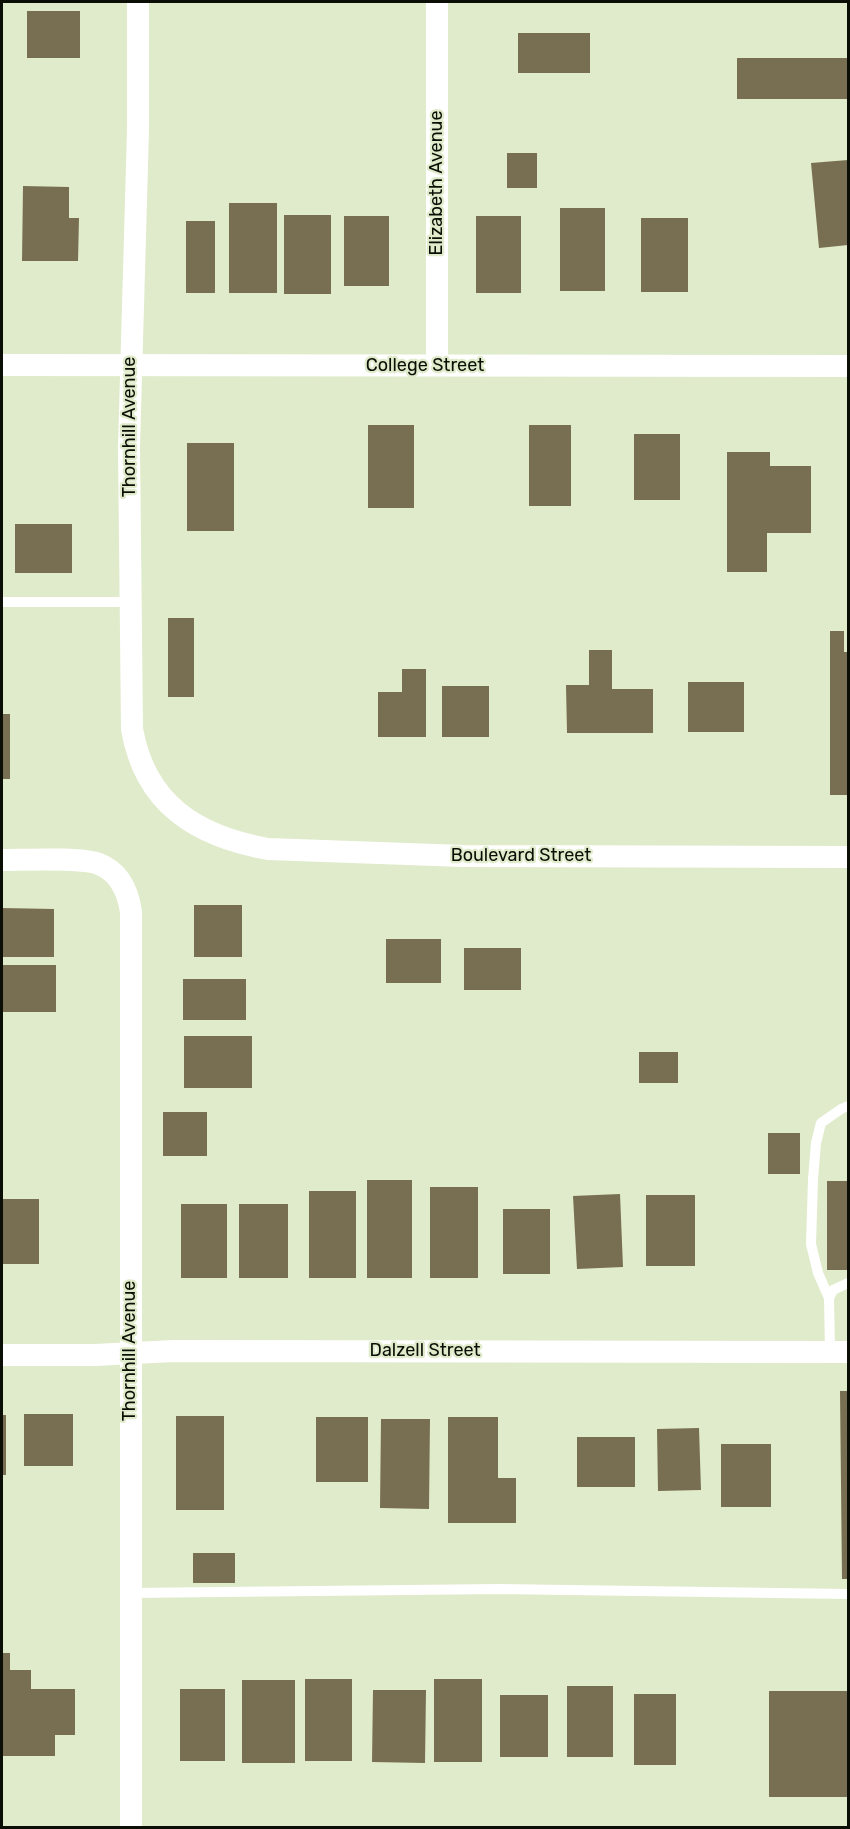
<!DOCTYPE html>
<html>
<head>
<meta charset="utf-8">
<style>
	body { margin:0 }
	#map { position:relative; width:850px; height:1829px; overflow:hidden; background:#e0ebcb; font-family:Rubik,sans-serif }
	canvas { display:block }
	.frame { position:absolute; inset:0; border:3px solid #0b0e05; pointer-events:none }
</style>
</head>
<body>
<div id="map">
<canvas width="850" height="1829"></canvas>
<div class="frame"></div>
</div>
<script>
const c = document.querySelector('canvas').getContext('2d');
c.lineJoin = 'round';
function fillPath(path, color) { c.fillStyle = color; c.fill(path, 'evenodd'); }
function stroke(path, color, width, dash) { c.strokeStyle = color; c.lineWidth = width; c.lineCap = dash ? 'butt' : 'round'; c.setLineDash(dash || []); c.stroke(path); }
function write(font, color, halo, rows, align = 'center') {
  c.font = font + ' Rubik,sans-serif'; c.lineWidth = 4.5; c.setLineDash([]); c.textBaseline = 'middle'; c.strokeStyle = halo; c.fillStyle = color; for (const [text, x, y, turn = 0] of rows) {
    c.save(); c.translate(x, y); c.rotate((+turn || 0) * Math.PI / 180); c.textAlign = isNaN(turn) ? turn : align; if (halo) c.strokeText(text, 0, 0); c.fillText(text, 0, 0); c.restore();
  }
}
fillPath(new Path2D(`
	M 27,11 L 80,11 L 80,58 L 27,58 Z
	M 518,33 L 590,33 L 590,73 L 518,73 Z
	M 737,58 L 848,58 L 848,99 L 737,99 Z
	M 507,153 L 537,153 L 537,188 L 507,188 Z
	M 848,160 L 848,245 L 819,248 L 811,163 Z
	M 23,186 L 69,187 L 69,218 L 79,218 L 78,261 L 22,261 Z
	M 229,203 L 277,203 L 277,293 L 229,293 Z
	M 560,208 L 605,208 L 605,291 L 560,291 Z
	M 284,215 L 331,215 L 331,294 L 284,294 Z
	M 344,216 L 389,216 L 389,286 L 344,286 Z
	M 476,216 L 521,216 L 521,293 L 476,293 Z
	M 641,218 L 688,218 L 688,292 L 641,292 Z
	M 186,221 L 215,221 L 215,293 L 186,293 Z
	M 368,425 L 414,425 L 414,508 L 368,508 Z
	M 529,425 L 571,425 L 571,506 L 529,506 Z
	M 634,434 L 680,434 L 680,500 L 634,500 Z
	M 187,443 L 234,443 L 234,531 L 187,531 Z
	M 727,452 L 770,452 L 770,466 L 811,466 L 811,533 L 767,533 L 767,572 L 727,572 Z
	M 15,524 L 72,524 L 72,573 L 15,573 Z
	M 168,618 L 194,618 L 194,697 L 168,697 Z
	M 830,631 L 844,631 L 844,652 L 848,652 L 848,795 L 830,795 Z
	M 589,650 L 612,650 L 612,689 L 653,689 L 653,733 L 567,733 L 566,685 L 589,685 Z
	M 402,669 L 426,669 L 426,737 L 378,737 L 378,692 L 402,692 Z
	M 688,682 L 744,682 L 744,732 L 688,732 Z
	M 442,686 L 489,686 L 489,737 L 442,737 Z
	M 2,714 L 10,714 L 10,779 L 2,779 Z
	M 194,905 L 242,905 L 242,957 L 194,957 Z
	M 2,908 L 54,909 L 54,957 L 2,957 Z
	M 386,939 L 441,939 L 441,983 L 386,983 Z
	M 464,948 L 521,948 L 521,990 L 464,990 Z
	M 2,965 L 56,965 L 56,1012 L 2,1012 Z
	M 183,979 L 246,979 L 246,1020 L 183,1020 Z
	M 184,1036 L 252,1036 L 252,1088 L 184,1088 Z
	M 639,1052 L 678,1052 L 678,1083 L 639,1083 Z
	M 163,1112 L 207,1112 L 207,1156 L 163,1156 Z
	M 768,1133 L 800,1133 L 800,1174 L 768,1174 Z
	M 367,1180 L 412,1180 L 412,1278 L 367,1278 Z
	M 827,1181 L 848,1181 L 848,1270 L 827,1270 Z
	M 430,1187 L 478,1187 L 478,1278 L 430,1278 Z
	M 309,1191 L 356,1191 L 356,1278 L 309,1278 Z
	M 620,1194 L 623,1267 L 577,1269 L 573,1196 Z
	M 646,1195 L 695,1195 L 695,1266 L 646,1266 Z
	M 2,1199 L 39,1199 L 39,1264 L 2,1264 Z
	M 181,1204 L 227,1204 L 227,1278 L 181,1278 Z
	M 239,1204 L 288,1204 L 288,1278 L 239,1278 Z
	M 503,1209 L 550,1209 L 550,1274 L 503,1274 Z
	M 840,1391 L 848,1391 L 848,1579 L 842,1579 Z
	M 24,1414 L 73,1414 L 73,1466 L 24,1466 Z
	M 2,1415 L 6,1415 L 6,1475 L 2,1475 Z
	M 176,1416 L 224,1416 L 224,1510 L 176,1510 Z
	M 316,1417 L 368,1417 L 368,1482 L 316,1482 Z
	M 448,1417 L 498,1417 L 498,1478 L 516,1478 L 516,1523 L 448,1523 Z
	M 381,1419 L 430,1419 L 429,1509 L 380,1508 Z
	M 699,1428 L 701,1490 L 658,1491 L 657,1429 Z
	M 577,1437 L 635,1437 L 635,1487 L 577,1487 Z
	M 721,1444 L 771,1444 L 771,1507 L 721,1507 Z
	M 193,1553 L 235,1553 L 235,1583 L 193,1583 Z
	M 2,1653 L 10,1653 L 10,1670 L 31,1670 L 31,1689 L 75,1689 L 75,1735 L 55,1735 L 55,1756 L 2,1756 Z
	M 305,1679 L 352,1679 L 352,1761 L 305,1761 Z
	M 434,1679 L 482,1679 L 482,1762 L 434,1762 Z
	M 242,1680 L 295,1680 L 295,1763 L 242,1763 Z
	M 567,1686 L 613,1686 L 613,1757 L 567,1757 Z
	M 180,1689 L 225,1689 L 225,1761 L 180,1761 Z
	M 373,1690 L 426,1690 L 425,1763 L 372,1762 Z
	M 769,1691 L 848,1691 L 848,1797 L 769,1797 Z
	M 634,1694 L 676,1694 L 676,1765 L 634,1765 Z
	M 500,1695 L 548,1695 L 548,1757 L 500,1757 Z`), '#786f52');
stroke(new Path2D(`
	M 2,602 L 131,602
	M 829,1298 L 818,1273 L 811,1244 L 813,1179 L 816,1143 L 821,1123 L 841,1109 L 848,1106
	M 830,1352 L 829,1298 L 833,1290 L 848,1283
	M 130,1593 L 499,1589 L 848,1594`), '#fff', 10);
stroke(new Path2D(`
	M 138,2 L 138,130 L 129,447 L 132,729 C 145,804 196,836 268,849 L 463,856 L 848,857
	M 437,2 L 437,365
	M 2,365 L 848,366
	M 2,860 C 23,860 82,857 99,864 C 119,872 128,891 131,912 L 131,1828
	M 2,1355 L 95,1355 L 173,1351 L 848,1352`), '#fff', 22);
write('18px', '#0b0e05', '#e0ebcb', [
	["Elizabeth Avenue",437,183,-90],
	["College Street",425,366],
	["Thornhill Avenue",130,427,-90],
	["Boulevard Street",521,856],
	["Thornhill Avenue",130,1351,-90],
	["Dalzell Street",425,1351]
]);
</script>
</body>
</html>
